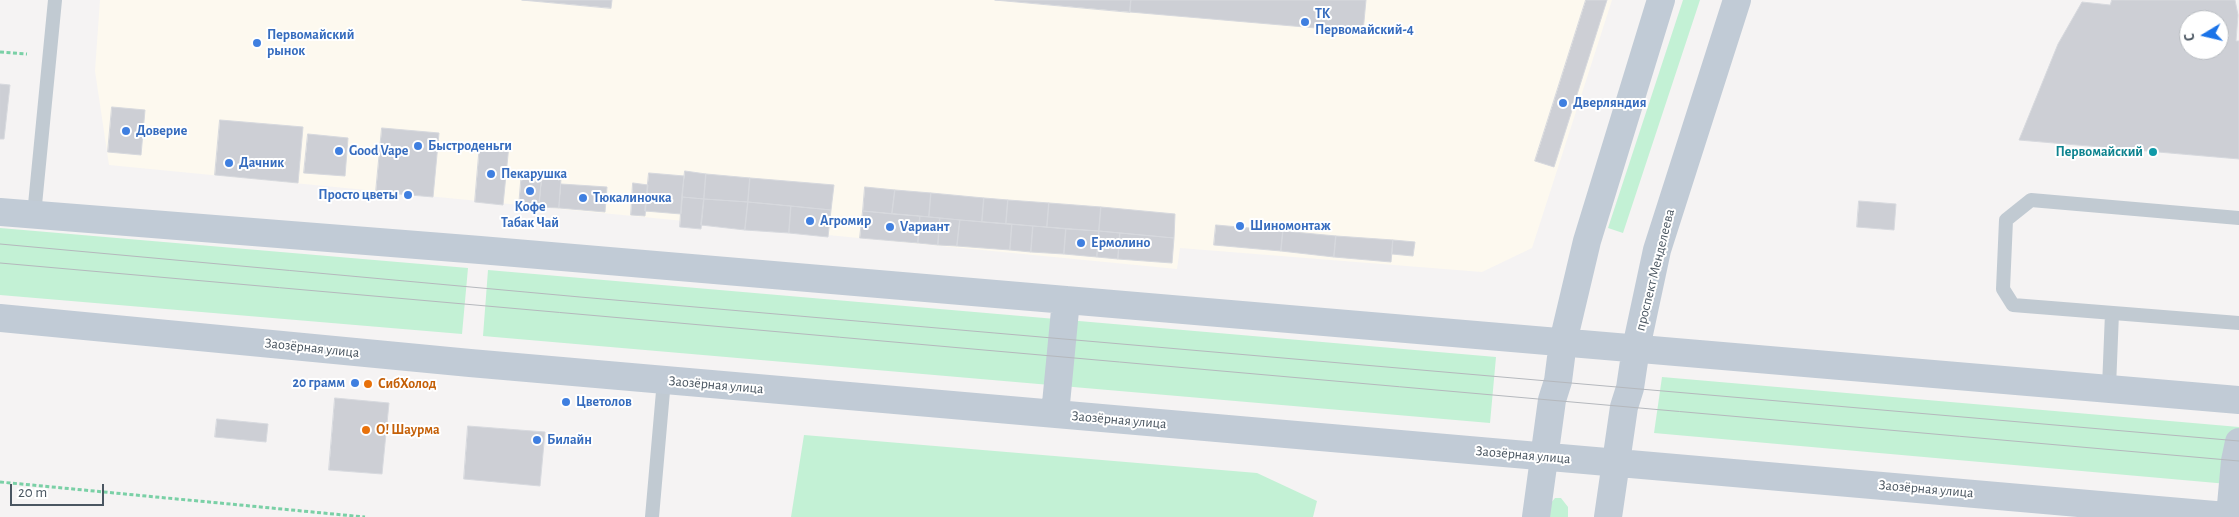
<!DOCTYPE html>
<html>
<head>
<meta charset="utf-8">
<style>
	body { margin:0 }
	#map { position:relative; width:2239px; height:517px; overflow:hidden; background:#f5f3f3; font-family:"Alegreya Sans",sans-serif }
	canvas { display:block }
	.north { position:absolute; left:2179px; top:10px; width:50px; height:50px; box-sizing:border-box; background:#fff; border:1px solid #b7bbc0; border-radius:50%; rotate:261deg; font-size:14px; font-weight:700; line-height:20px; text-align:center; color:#4a5661 }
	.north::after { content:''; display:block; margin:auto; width:18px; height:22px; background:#1a73e8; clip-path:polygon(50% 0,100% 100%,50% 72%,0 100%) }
	.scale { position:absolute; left:10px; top:484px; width:94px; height:22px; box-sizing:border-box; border:2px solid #4a5661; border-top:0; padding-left:6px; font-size:15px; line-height:18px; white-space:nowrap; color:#4a5661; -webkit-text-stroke:4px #fff; paint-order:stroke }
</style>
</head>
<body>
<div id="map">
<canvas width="2239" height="517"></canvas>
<div class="north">С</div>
<div class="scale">20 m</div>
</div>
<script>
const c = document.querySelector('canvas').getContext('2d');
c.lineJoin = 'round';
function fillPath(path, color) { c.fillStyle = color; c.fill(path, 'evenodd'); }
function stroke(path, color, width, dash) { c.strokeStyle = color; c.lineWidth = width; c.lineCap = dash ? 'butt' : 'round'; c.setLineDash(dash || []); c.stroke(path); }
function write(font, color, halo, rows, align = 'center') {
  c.font = font + ' "Alegreya Sans",sans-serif'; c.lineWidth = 4; c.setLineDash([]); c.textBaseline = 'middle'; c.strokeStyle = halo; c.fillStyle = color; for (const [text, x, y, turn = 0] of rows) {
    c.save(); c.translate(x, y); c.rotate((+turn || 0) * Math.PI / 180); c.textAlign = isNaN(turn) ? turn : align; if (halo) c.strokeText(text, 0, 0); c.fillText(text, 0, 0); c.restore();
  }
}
fillPath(new Path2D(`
	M 100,0 L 1612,0 L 1532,248 L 1482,272 L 1180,248 L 1177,269 L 109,165 L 95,71 Z`), '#fdf9ef');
fillPath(new Path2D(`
	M 1683,0 L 1700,0 L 1623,233 L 1608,228 Z
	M 0,228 L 468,268 L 462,334 L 0,295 Z
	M 488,270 L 1496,357 L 1490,423 L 483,336 Z
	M 1662,377 L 2239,427 L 2239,485 L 1654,433 Z
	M 804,435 L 1257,473 L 1317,501 L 1313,517 L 791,517 Z
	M 1555,498 L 1561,498 L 1568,507 L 1568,517 L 1549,517 L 1550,504 Z`), '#c3f1d5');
const building = new Path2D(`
	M 522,0 L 612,0 L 611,8 Z
	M 995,0 L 1131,0 L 1130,12 Z
	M 1131,0 L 1366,0 L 1363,32 L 1130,12 Z
	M 1586,0 L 1607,0 L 1554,167 L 1535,161 Z
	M 2112,0 L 2235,0 L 2238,15 L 2236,41 L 2239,41 L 2239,159 L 2019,140 L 2058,44 L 2082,2 L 2110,5 ZM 2189,20 L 2219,20 L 2219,50 L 2189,50 Z
	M 0,84 L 10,85 L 4,139 L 0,139 Z
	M 112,107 L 145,110 L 141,155 L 108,152 Z
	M 220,120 L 303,127 L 298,183 L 215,175 Z
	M 382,128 L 439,133 L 433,197 L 376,192 Z
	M 308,134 L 348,138 L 345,176 L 304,173 Z
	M 480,143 L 509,145 L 503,205 L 475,202 Z
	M 522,170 L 542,172 L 539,207 L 519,206 Z
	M 685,171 L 706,174 L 704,199 L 682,197 Z
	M 649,173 L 684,176 L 681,214 L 645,211 Z
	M 706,174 L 750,178 L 748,202 L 704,199 Z
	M 542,177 L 561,178 L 559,208 L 539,207 Z
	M 750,178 L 834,185 L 831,210 L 748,202 Z
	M 633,183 L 648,185 L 645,216 L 631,215 Z
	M 561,184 L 607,187 L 605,212 L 559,208 Z
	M 865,187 L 895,190 L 892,214 L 863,211 Z
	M 895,190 L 931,193 L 929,217 L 892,214 Z
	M 931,193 L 984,198 L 982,222 L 929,217 Z
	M 682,197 L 704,199 L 701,229 L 680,227 Z
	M 984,198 L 1008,200 L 1006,224 L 982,222 Z
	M 704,199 L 748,202 L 745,230 L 701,225 Z
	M 1008,200 L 1049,203 L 1047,227 L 1006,224 Z
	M 1859,201 L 1896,204 L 1894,230 L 1857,227 Z
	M 748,202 L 791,206 L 789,233 L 745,230 Z
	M 1049,203 L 1101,207 L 1099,231 L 1047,227 Z
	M 791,206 L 831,210 L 828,237 L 789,233 Z
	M 1101,207 L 1175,214 L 1174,238 L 1099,231 Z
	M 863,211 L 920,216 L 918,243 L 860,238 Z
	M 920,216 L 940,218 L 938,245 L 918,243 Z
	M 940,218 L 960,220 L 957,246 L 938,245 Z
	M 960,220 L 1012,224 L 1010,250 L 957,246 Z
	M 1012,224 L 1033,226 L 1031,252 L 1010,250 Z
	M 1216,225 L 1283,231 L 1281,251 L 1214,245 Z
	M 1033,226 L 1066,229 L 1064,254 L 1031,252 Z
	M 1066,229 L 1099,231 L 1097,257 L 1064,254 Z
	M 1099,231 L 1120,233 L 1118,259 L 1097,257 Z
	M 1283,231 L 1336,236 L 1334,257 L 1281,251 Z
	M 1120,233 L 1174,238 L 1172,263 L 1118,259 Z
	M 1336,236 L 1393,240 L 1391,262 L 1334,257 Z
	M 1393,240 L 1415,242 L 1413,256 L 1392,254 Z
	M 335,398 L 389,403 L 382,474 L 329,470 Z
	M 217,419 L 268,424 L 266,442 L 215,437 Z
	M 468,426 L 545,432 L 540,486 L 464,479 Z`);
fillPath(building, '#cdcfd5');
stroke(building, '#d7d9de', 1);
stroke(new Path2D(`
	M 0,52 L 27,54
	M 0,482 L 365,517`), '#7ad0a6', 3, [4, 2.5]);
stroke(new Path2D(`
	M 34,215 L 55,0
	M 2239,218 L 2031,200 L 2006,220 L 2003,289 L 2013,305 L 2239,323
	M 2109,387 L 2112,313
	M 652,517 L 664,380`), '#c1cad2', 14);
stroke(new Path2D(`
	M 0,212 L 480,250 L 2239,400
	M 0,318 L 470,363 L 2239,517
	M 1055,414 L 1066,300
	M 2230,516 L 2235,461 L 2239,442
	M 1536,517 L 1552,400 L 1558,381 L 1563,342 L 1587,241 L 1661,0
	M 1608,517 L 1624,407 L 1630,388 L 1636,348 L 1657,250 L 1737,0`), '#c1cbd6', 28);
stroke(new Path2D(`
	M 0,244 L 580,297 L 2239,441
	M 0,263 L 2239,461`), '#b5b8bd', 1);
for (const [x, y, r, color] of [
	[1305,22,5,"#3f7fe0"],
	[257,43,5,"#3f7fe0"],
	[1563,103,5,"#3f7fe0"],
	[126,131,5,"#3f7fe0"],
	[418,146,5,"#3f7fe0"],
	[339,151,5,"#3f7fe0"],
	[2153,152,5,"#0f9aa8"],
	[229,163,5,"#3f7fe0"],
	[491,174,5,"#3f7fe0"],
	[530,191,5,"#3f7fe0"],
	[408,195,5,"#3f7fe0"],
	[583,198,5,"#3f7fe0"],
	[810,221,5,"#3f7fe0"],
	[1240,226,5,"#3f7fe0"],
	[890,227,5,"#3f7fe0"],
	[1081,243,5,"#3f7fe0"],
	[355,383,5,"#3f7fe0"],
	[368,384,5,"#e8710a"],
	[566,402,5,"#3f7fe0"],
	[366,430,5,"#e8710a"],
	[537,440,5,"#3f7fe0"]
]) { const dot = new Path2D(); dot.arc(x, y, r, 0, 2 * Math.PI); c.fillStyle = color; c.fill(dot); stroke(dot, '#fff', 2); }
write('bold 14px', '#366cbe', '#fff', [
	["ТК",1315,14],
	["Первомайский-4",1315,30],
	["Первомайский",267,35],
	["рынок",267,51],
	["Дверляндия",1573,103],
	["Доверие",136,131],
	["Быстроденьги",428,146],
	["Good Vape",349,151],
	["Дачник",239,163],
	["Пекарушка",501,174],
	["Просто цветы",398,195,"right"],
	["Тюкалиночка",593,198],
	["Кофе",530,207,"center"],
	["Табак Чай",530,223,"center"],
	["Агромир",820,221],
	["Шиномонтаж",1250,226],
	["Vариант",900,227],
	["Ермолино",1091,243],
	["20 грамм",345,383,"right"],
	["Цветолов",576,402],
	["Билайн",547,440]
], 'left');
write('bold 14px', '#0d838f', '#fff', [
	["Первомайский",2143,152]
], 'right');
write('14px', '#4a5661', '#fff', [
	["проспект Менделеева",1655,270,-76],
	["Заозёрная улица",312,348,6],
	["Заозёрная улица",716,385,5],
	["Заозёрная улица",1119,420,5],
	["Заозёрная улица",1523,455,5],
	["Заозёрная улица",1926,489,5]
]);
write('bold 14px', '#c56008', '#fff', [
	["СибХолод",378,384],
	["О! Шаурма",376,430]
], 'left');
</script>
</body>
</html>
